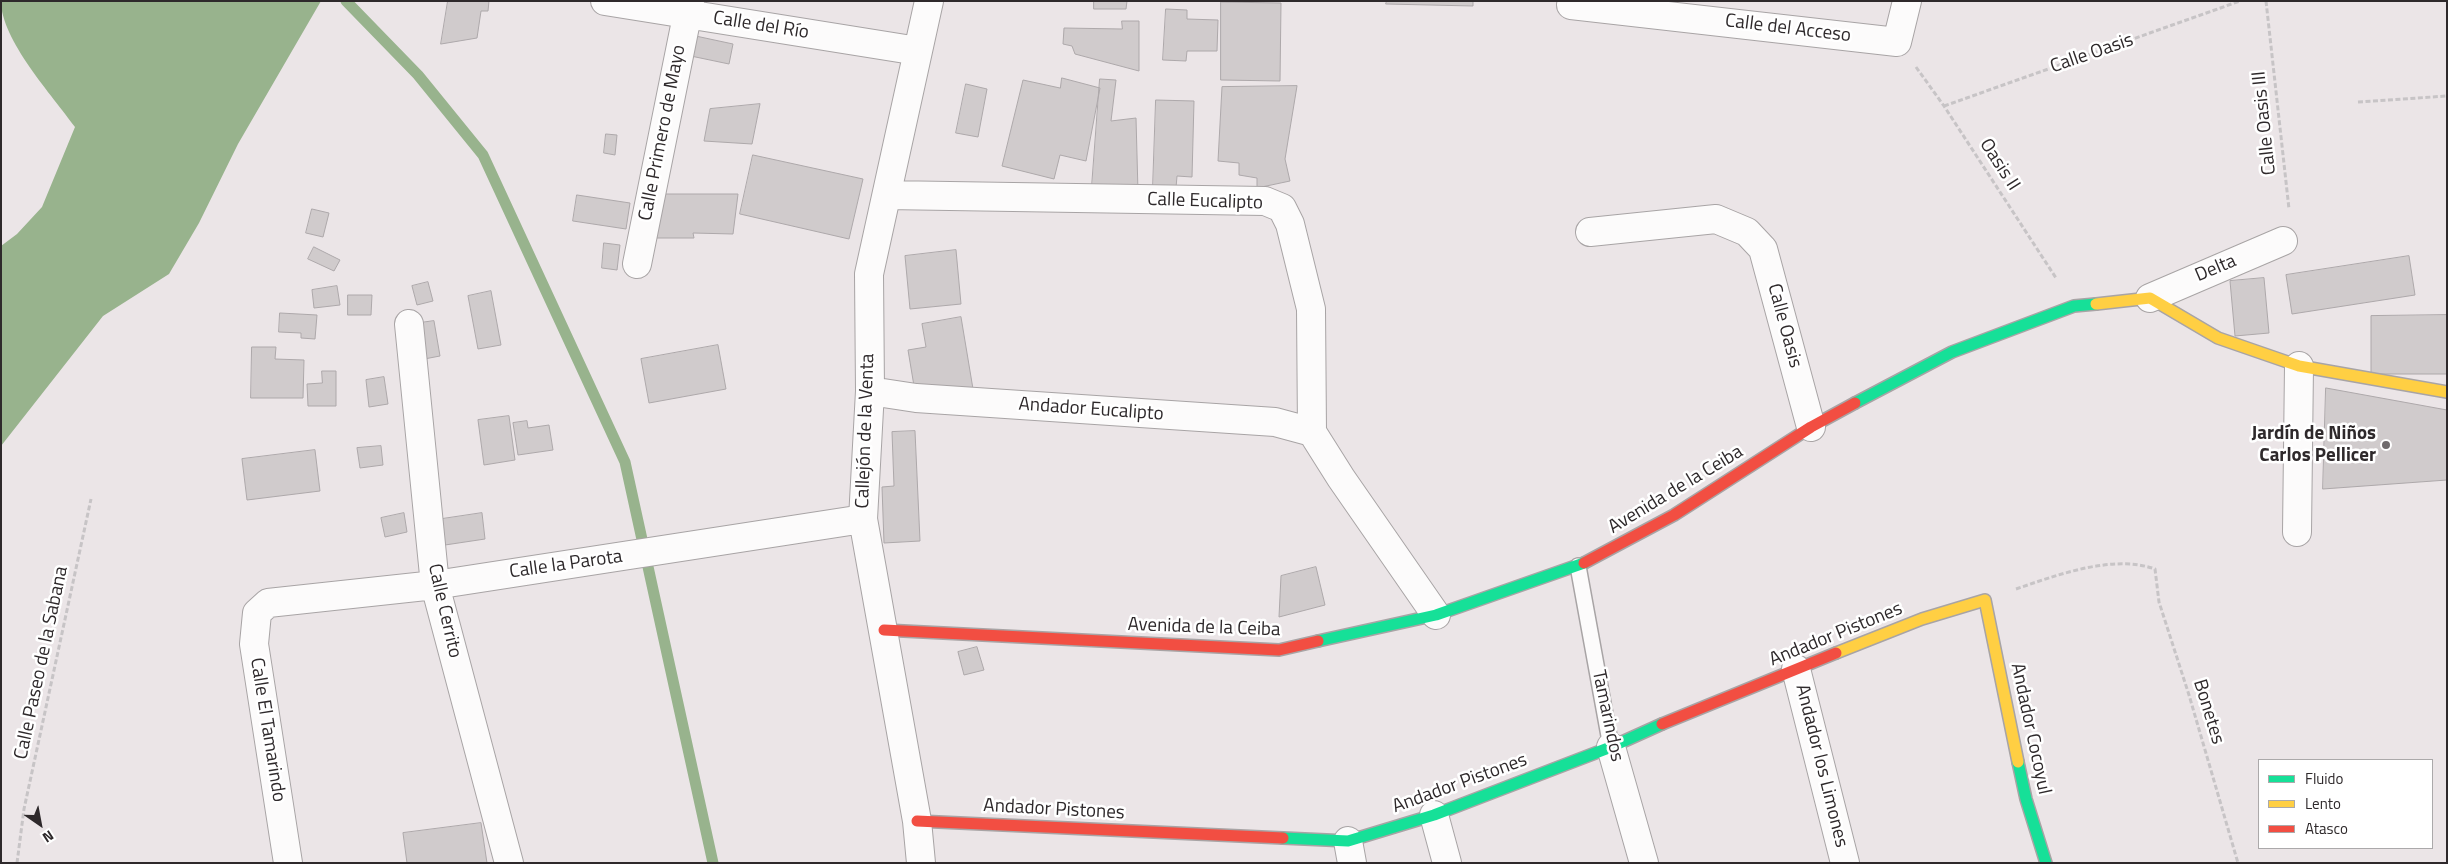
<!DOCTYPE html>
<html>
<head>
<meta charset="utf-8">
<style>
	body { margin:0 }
	#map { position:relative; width:2448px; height:864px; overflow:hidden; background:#ebe5e7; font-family:"Titillium Web",sans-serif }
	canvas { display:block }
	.frame { position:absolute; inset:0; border:2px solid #2e292b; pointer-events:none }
	.legend { position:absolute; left:2258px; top:759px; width:175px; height:90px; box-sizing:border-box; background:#fff; border:1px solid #aba9aa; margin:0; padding:6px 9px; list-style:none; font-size:15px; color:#2e292b }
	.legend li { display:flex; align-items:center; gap:10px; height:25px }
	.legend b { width:25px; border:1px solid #aba9aa }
	.north { position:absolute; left:15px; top:799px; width:50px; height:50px; -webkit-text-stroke:4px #fff; paint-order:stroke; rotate:147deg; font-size:14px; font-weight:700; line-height:20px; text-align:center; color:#2e292b }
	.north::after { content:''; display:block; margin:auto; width:18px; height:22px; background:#2e292b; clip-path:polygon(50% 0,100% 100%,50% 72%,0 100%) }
</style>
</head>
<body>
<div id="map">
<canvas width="2448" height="864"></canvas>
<div class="frame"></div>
<ul class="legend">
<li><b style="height:6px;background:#16e098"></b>Fluido</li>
<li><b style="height:6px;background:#ffcf43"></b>Lento</li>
<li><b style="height:6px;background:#f24e42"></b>Atasco</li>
</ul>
<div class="north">N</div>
</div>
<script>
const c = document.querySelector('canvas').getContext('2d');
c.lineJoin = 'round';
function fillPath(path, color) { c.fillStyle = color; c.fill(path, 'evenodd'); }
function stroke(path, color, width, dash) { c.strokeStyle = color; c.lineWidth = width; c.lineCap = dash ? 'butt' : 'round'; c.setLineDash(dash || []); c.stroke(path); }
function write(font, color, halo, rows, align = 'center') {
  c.font = font + ' "Titillium Web",sans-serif'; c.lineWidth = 5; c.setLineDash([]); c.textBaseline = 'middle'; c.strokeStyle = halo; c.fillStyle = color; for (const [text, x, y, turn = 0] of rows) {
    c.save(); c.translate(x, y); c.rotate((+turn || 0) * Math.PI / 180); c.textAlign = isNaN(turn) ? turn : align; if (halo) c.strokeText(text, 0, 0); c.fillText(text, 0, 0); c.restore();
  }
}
fillPath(new Path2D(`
	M 1,1 L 321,1 L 238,144 L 199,223 L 169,274 L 103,316 L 1,446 L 1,246 L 17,234 L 42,207 L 75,127 C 53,96 1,40 1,1 Z`), '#98b38d');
stroke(new Path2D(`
	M 346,1 L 418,75 L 483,155 L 625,462 L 713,863`), '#98b38d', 11);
const building = new Path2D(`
	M 448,1 L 489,1 L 488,11 L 481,11 L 477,38 L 441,44 Z
	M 1094,1 L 1127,1 L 1126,9 L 1094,9 Z
	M 1387,1 L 1473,1 L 1473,6 L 1386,4 Z
	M 1221,2 L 1281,3 L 1280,81 L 1221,80 Z
	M 1166,9 L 1187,10 L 1187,19 L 1218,20 L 1217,51 L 1187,51 L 1186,61 L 1163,60 Z
	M 1122,21 L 1139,21 L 1139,71 L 1075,54 L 1072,46 L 1063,44 L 1064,28 L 1122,29 Z
	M 691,35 L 733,44 L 729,64 L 686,55 Z
	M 1062,78 L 1100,88 L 1086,161 L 1060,155 L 1054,179 L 1002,166 L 1023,80 L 1060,88 Z
	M 1100,79 L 1116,80 L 1111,121 L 1136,118 L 1138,192 L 1092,186 Z
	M 966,84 L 987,89 L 978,137 L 956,133 Z
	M 1297,86 L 1285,159 L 1290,181 L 1257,188 L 1257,178 L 1239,175 L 1239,163 L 1218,161 L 1222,87 Z
	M 1156,100 L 1194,101 L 1192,177 L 1177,176 L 1176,188 L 1153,187 Z
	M 760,104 L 752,144 L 704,141 L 710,109 Z
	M 606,134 L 617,135 L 615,155 L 604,153 Z
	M 753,155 L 863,179 L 849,239 L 740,214 Z
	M 657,194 L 738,194 L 733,234 L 693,233 L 694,238 L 656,238 Z
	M 577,195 L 630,203 L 626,229 L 573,221 Z
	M 312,209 L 329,213 L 323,237 L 306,233 Z
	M 604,243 L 620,245 L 617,270 L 602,268 Z
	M 314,247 L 340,260 L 334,271 L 308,259 Z
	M 956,250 L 961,304 L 910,309 L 905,256 Z
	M 2409,256 L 2415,295 L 2292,314 L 2286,275 Z
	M 2264,278 L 2269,333 L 2235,336 L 2230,281 Z
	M 428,282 L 433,301 L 417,305 L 412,286 Z
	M 337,286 L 340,305 L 314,308 L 312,290 Z
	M 491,291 L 501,345 L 478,349 L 468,296 Z
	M 348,295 L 372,295 L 371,315 L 348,315 Z
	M 280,313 L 317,315 L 315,339 L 301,338 L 301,333 L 279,332 Z
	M 2447,315 L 2447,374 L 2371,374 L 2371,316 Z
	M 961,317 L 973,389 L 916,398 L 908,350 L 926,347 L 922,324 Z
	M 434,321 L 440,356 L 419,360 L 413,324 Z
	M 718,345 L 726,389 L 649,403 L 641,359 Z
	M 252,347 L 276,347 L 275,359 L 304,360 L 303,398 L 251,398 Z
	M 322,371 L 336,371 L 336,406 L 308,406 L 307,384 L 322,383 Z
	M 384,377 L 388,404 L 369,407 L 366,380 Z
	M 2326,388 L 2447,410 L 2447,480 L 2323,489 Z
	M 509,416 L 515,460 L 484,465 L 478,420 Z
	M 527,421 L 528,428 L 549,425 L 553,450 L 518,455 L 513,423 Z
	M 915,431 L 920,541 L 884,543 L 882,487 L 894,486 L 892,432 Z
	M 381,446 L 383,465 L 360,468 L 357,448 Z
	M 315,450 L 320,491 L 247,500 L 242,459 Z
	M 404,513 L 407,532 L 385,537 L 381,518 Z
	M 482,513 L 485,539 L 445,545 L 442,519 Z
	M 1316,567 L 1325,605 L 1279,617 L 1281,576 Z
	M 977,647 L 984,670 L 964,675 L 958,652 Z
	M 481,823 L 487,863 L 407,863 L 403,833 Z`);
fillPath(building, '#d0cbcc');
stroke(building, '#ada8aa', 1);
const lane = new Path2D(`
	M 1578,566 L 1611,747`);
const street = new Path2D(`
	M 605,1 L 918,51
	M 1571,5 L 1897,42 L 1907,1
	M 887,195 L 1265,201 L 1282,208 L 1290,224 L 1311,309 L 1312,432 L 1341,478 L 1436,615
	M 1590,232 L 1716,219 L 1747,232 L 1763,249 L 1811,427
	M 637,264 L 690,1
	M 2150,298 L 2283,241
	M 409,324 L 435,585 L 509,863
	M 870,391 L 916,398 L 1275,422 L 1312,432
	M 2297,532 L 2299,366
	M 1796,669 L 1845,863
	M 1611,747 L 1644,863
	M 1434,815 L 1447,863
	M 1348,841 L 1352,863
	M 288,863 L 254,644 L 257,613 L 268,603 L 435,585 L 863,519
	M 921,863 L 917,821 L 863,519 L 870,391 L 869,274 L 929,1`);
const fast = new Path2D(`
	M 1855,403 L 1952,352 L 2074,306 L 2096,304
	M 1318,641 L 1436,615 L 1584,563
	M 2018,762 L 2026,799 L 2046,863
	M 1283,838 L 1348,841 L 1434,815 L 1611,747 L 1662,724`);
const slow = new Path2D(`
	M 2096,304 L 2150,298 L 2218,338 L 2299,366 L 2447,392
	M 1836,653 L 1922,619 L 1985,600 L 2018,762`);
const jam = new Path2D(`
	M 1584,563 L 1674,515 L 1811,427 L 1855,403
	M 884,630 L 1279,650 L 1318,641
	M 1662,724 L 1836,653
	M 917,821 L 1283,838`);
stroke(lane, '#a8a4a5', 18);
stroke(street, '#a8a4a5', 30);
stroke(fast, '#a8a4a5', 14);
stroke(slow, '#a8a4a5', 14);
stroke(jam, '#a8a4a5', 14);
stroke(new Path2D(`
	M 2266,1 L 2289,209
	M 1916,67 L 1944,106 L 2056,278
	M 2358,102 L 2447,96
	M 1944,106 L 2240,1
	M 2016,589 C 2057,575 2113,554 2155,569 L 2159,602 L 2189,695 L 2238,863
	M 17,863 L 24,809 L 91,499`), '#c7c4c6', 3, [5, 2.5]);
stroke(lane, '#fcfbfb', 15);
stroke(street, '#fcfbfb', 28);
stroke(fast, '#16e098', 11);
stroke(slow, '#ffcf43', 11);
stroke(jam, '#f24e42', 11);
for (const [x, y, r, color] of [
	[2386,445,5,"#706b6d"]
]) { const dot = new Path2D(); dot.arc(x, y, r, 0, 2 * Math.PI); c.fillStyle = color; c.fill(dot); stroke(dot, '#fff', 2); }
write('19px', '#2e292b', '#fff', [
	["Calle del Río",761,26,9],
	["Calle del Acceso",1788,29,7],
	["Calle Oasis",2092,54,-19],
	["Calle Oasis III",2265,123,-96],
	["Calle Primero de Mayo",663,133,-79],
	["Oasis II",1999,165,57],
	["Calle Eucalipto",1205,202,2],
	["Delta",2216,269,-23],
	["Calle Oasis",1784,326,75],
	["Andador Eucalipto",1091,410,4],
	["Callejón de la Venta",866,431,-88],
	["Avenida de la Ceiba",1676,490,-31],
	["Calle la Parota",566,565,-8],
	["Calle Cerrito",444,611,77],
	["Avenida de la Ceiba",1204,628,2],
	["Andador Pistones",1836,635,-22],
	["Calle Paseo de la Sabana",42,663,-78],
	["Bonetes",2208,712,73],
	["Tamarindos",1607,716,78],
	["Andador Cocoyul",2030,729,78],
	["Calle El Tamarindo",267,730,81],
	["Andador los Limones",1821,766,76],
	["Andador Pistones",1460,784,-20],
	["Andador Pistones",1054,810,3]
]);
write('bold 19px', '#2e292b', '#fff', [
	["Jardín de Niños",2376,434],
	["Carlos Pellicer",2376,456]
], 'right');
</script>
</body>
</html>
